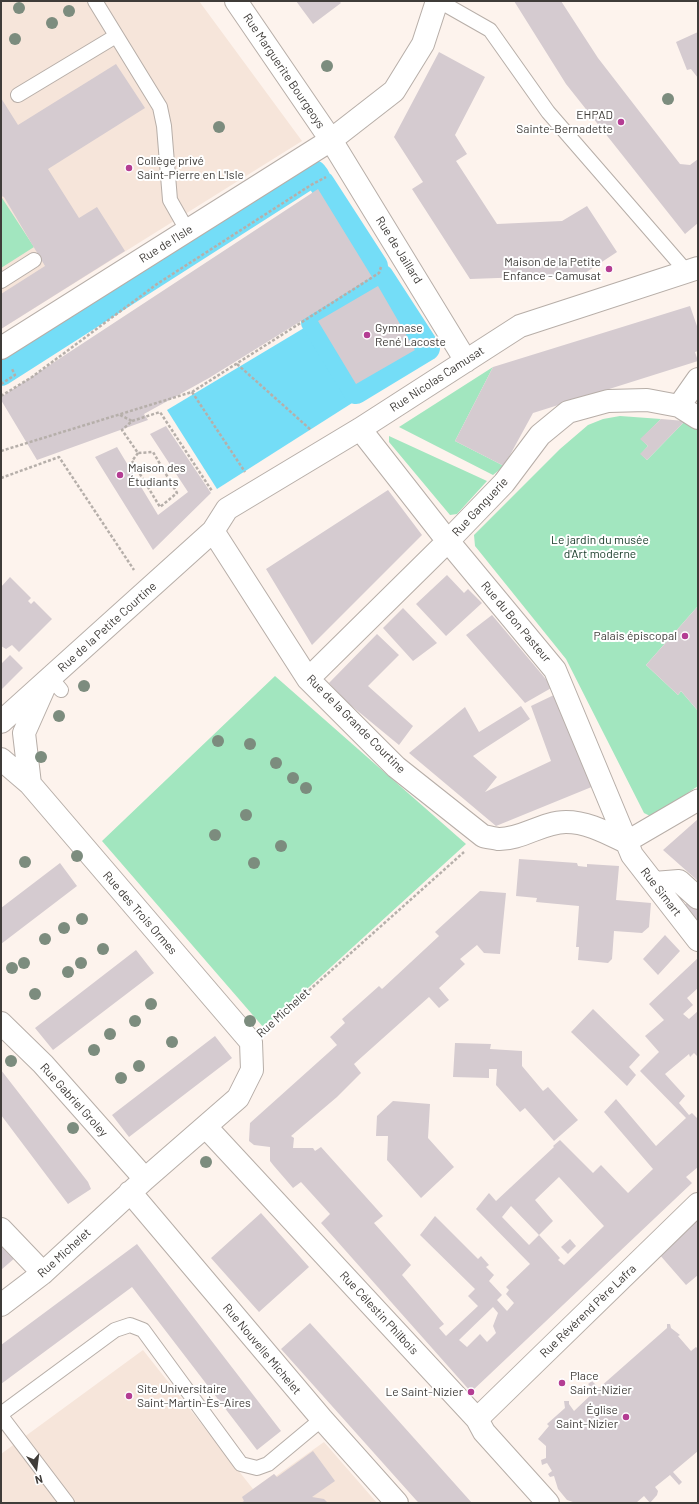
<!DOCTYPE html>
<html>
<head>
<meta charset="utf-8">
<style>
	body { margin:0 }
	#map { position:relative; width:699px; height:1504px; overflow:hidden; background:#fdf3ed; font-family:Barlow,sans-serif }
	canvas { display:block }
	.frame { position:absolute; inset:0; border:2px solid #3f3c39; pointer-events:none }
	.north { position:absolute; left:16px; top:1448px; width:40px; height:40px; -webkit-text-stroke:3px #fff; paint-order:stroke; rotate:166deg; font-size:11px; font-weight:700; line-height:16px; text-align:center; color:#3f3c39 }
	.north::after { content:''; display:block; margin:auto; width:14px; height:18px; background:#3f3c39; clip-path:polygon(50% 0,100% 100%,50% 72%,0 100%) }
</style>
</head>
<body>
<div id="map">
<canvas width="699" height="1504"></canvas>
<div class="frame"></div>
<div class="north">N</div>
</div>
<script>
const c = document.querySelector('canvas').getContext('2d');
c.lineJoin = 'round';
function fillPath(path, color) { c.fillStyle = color; c.fill(path, 'evenodd'); }
function stroke(path, color, width, dash) { c.strokeStyle = color; c.lineWidth = width; c.lineCap = dash ? 'butt' : 'round'; c.setLineDash(dash || []); c.stroke(path); }
function write(font, color, halo, rows, align = 'center') {
  c.font = font + ' Barlow,sans-serif'; c.lineWidth = 4; c.setLineDash([]); c.textBaseline = 'middle'; c.strokeStyle = halo; c.fillStyle = color; for (const [text, x, y, turn = 0] of rows) {
    c.save(); c.translate(x, y); c.rotate((+turn || 0) * Math.PI / 180); c.textAlign = isNaN(turn) ? turn : align; if (halo) c.strokeText(text, 0, 0); c.fillText(text, 0, 0); c.restore();
  }
}
fillPath(new Path2D(`
	M 1,1 L 199,1 L 302,141 L 1,329 Z
	M 143,1350 L 253,1489 L 274,1474 L 276,1476 L 324,1442 L 377,1503 L 1,1503 L 1,1454 Z`), '#f6e5da');
fillPath(new Path2D(`
	M 2,198 L 34,247 L 1,268 L 1,199 Z
	M 493,367 L 455,441 L 504,466 L 493,475 L 399,427 Z
	M 620,416 L 661,419 L 641,439 L 648,446 L 641,454 L 647,460 L 685,421 L 698,430 L 698,606 L 646,665 L 678,695 L 681,691 L 698,711 L 698,786 L 652,817 L 644,813 L 566,659 L 475,546 L 474,535 L 560,449 L 588,425 L 603,419 Z
	M 389,436 L 487,481 L 457,514 L 450,515 L 389,442 Z
	M 275,676 L 466,844 L 264,1028 L 102,841 Z`), '#a2e6bf');
fillPath(new Path2D(`
	M 314,322 L 360,398 L 217,489 L 167,410 Z`), '#74ddf7');
stroke(new Path2D(`
	M 322,184 L 375,266
	M 381,277 L 427,348 L 356,391 L 314,322 Z
	M 1,373 L 314,173 L 317,177`), '#74ddf7', 26);
fillPath(new Path2D(`
	M 296,1 L 339,1 L 341,3 L 313,24 Z
	M 514,1 L 561,1 L 598,58 L 680,164 L 690,165 L 698,159 L 698,223 L 685,234 L 566,84 Z
	M 698,32 L 698,78 L 691,69 L 687,70 L 676,42 Z
	M 439,52 L 485,77 L 455,135 L 467,154 L 456,161 L 497,224 L 562,221 L 587,206 L 617,252 L 582,275 L 470,279 L 412,189 L 423,182 L 394,137 Z
	M 116,64 L 145,108 L 48,169 L 79,218 L 97,207 L 125,251 L 1,329 L 1,294 L 45,266 L 4,197 L 1,196 L 1,98 L 18,125 Z
	M 318,189 L 372,277 L 209,378 L 144,414 L 148,420 L 37,460 L 1,400 L 1,397 Z
	M 378,286 L 415,350 L 356,384 L 318,321 Z
	M 690,306 L 698,329 L 698,351 L 695,352 L 698,361 L 533,413 L 504,466 L 455,441 L 493,367 Z
	M 661,419 L 685,421 L 647,460 L 640,454 L 648,446 L 640,439 Z
	M 166,426 L 211,493 L 153,550 L 95,457 L 117,447 L 158,515 L 188,492 L 150,434 Z
	M 388,490 L 422,535 L 312,645 L 266,569 Z
	M 447,575 L 464,593 L 468,589 L 482,603 L 446,636 L 416,604 Z
	M 10,577 L 31,598 L 28,601 L 31,604 L 34,601 L 52,619 L 19,652 L 12,645 L 6,649 L 1,646 L 1,587 Z
	M 698,606 L 698,711 L 681,691 L 678,695 L 646,665 Z
	M 403,608 L 437,643 L 413,661 L 383,628 Z
	M 492,615 L 550,684 L 553,687 L 525,703 L 466,635 Z
	M 377,634 L 399,655 L 368,686 L 413,726 L 399,745 L 348,703 L 329,683 Z
	M 10,655 L 23,668 L 1,690 L 1,664 Z
	M 556,694 L 594,786 L 496,826 L 409,753 L 465,707 L 479,732 L 521,706 L 530,719 L 473,756 L 497,777 L 485,792 L 551,761 L 531,706 Z
	M 698,819 L 698,881 L 663,850 Z
	M 519,859 L 577,863 L 578,866 L 587,867 L 587,864 L 619,866 L 616,900 L 651,903 L 649,927 L 642,933 L 614,931 L 612,959 L 608,963 L 578,960 L 579,947 L 576,947 L 579,906 L 536,902 L 537,898 L 516,896 Z
	M 60,863 L 77,886 L 1,944 L 1,908 Z
	M 480,891 L 506,893 L 500,954 L 484,953 L 477,945 L 460,959 L 465,964 L 439,988 L 449,1000 L 439,1008 L 429,997 L 354,1064 L 361,1073 L 337,1097 L 291,1136 L 294,1138 L 293,1148 L 313,1148 L 315,1151 L 321,1147 L 383,1216 L 374,1223 L 411,1265 L 402,1275 L 444,1324 L 439,1328 L 446,1336 L 478,1306 L 468,1296 L 475,1289 L 420,1235 L 435,1216 L 478,1259 L 481,1256 L 489,1265 L 486,1267 L 494,1275 L 489,1281 L 502,1295 L 497,1300 L 507,1311 L 514,1303 L 506,1294 L 509,1290 L 506,1287 L 530,1264 L 476,1209 L 489,1193 L 496,1201 L 554,1147 L 553,1146 L 560,1140 L 593,1173 L 601,1165 L 628,1193 L 653,1169 L 604,1112 L 616,1099 L 656,1146 L 686,1118 L 640,1071 L 659,1052 L 645,1036 L 664,1020 L 649,1004 L 698,958 L 698,988 L 687,998 L 693,1005 L 683,1014 L 689,1019 L 698,1011 L 698,1057 L 694,1053 L 690,1057 L 689,1054 L 665,1074 L 685,1096 L 679,1103 L 689,1115 L 692,1113 L 698,1119 L 698,1167 L 686,1177 L 692,1183 L 471,1392 L 321,1223 L 330,1214 L 301,1182 L 293,1188 L 274,1166 L 270,1161 L 270,1147 L 254,1145 L 249,1141 L 250,1123 L 337,1045 L 330,1037 L 345,1023 L 342,1019 L 379,986 L 382,989 L 439,936 L 435,932 ZM 559,1177 L 604,1226 L 564,1265 L 558,1260 L 560,1258 L 539,1235 L 529,1245 L 502,1217 L 511,1206 L 539,1235 L 553,1221 L 535,1200 ZM 493,1307 L 498,1313 L 493,1326 L 496,1333 L 487,1342 L 480,1334 L 467,1347 L 459,1340 Z
	M 691,898 L 698,904 L 698,925 L 683,907 Z
	M 665,935 L 680,951 L 658,975 L 643,959 Z
	M 136,950 L 154,973 L 53,1050 L 35,1028 Z
	M 593,1009 L 640,1055 L 629,1067 L 636,1075 L 627,1086 L 571,1032 Z
	M 215,1036 L 232,1058 L 129,1137 L 112,1115 Z
	M 455,1043 L 491,1044 L 490,1049 L 522,1051 L 522,1066 L 543,1091 L 548,1087 L 578,1120 L 554,1141 L 525,1108 L 520,1112 L 496,1085 L 497,1069 L 489,1069 L 489,1078 L 453,1077 Z
	M 1,1070 L 88,1182 L 91,1189 L 68,1204 L 1,1115 Z
	M 393,1101 L 430,1104 L 428,1138 L 454,1167 L 421,1198 L 387,1160 L 388,1136 L 376,1136 L 377,1116 Z
	M 261,1213 L 309,1267 L 259,1312 L 211,1258 Z
	M 698,1219 L 698,1275 L 686,1285 L 659,1254 Z
	M 570,1239 L 576,1246 L 568,1254 L 561,1247 Z
	M 1,1241 L 16,1257 L 1,1270 Z
	M 137,1244 L 281,1431 L 257,1450 L 132,1287 L 1,1384 L 1,1345 Z
	M 310,1323 L 362,1380 L 472,1503 L 419,1503 L 416,1500 L 281,1349 Z
	M 667,1324 L 670,1324 L 671,1328 L 680,1335 L 678,1336 L 691,1351 L 696,1347 L 698,1349 L 698,1451 L 673,1472 L 682,1482 L 679,1485 L 670,1475 L 655,1487 L 658,1491 L 657,1495 L 650,1503 L 644,1496 L 636,1503 L 576,1503 L 567,1500 L 558,1489 L 554,1476 L 550,1477 L 548,1474 L 552,1471 L 547,1463 L 542,1465 L 541,1460 L 546,1458 L 546,1446 L 538,1439 L 549,1426 L 547,1424 L 565,1408 L 564,1401 L 569,1401 L 569,1404 L 574,1411 L 595,1391 L 588,1384 L 592,1381 L 599,1388 L 667,1328 Z
	M 313,1451 L 335,1481 L 312,1497 L 324,1499 L 328,1503 L 241,1503 L 244,1501 L 242,1497 L 274,1474 L 277,1477 Z`), '#d5cbd0');
const service = new Path2D(`
	M 95,1 L 160,107 L 164,126 L 170,200 L 187,230
	M 439,1 L 490,30 L 548,112 L 686,271
	M 18,95 L 116,36
	M 1,281 L 34,260
	M 51,678 L 61,690
	M 1,1414 L 115,1330 L 130,1325 L 143,1330 L 241,1464 L 257,1468 L 268,1464 L 322,1419
	M 1,1416 L 67,1503`);
const pedestrian = new Path2D(`
	M 626,842 L 698,800`);
const minor = new Path2D(`
	M 236,1 L 331,140 L 466,361
	M 1,348 L 331,140 L 394,91 L 423,44 L 437,1
	M 679,406 L 698,379
	M 360,429 L 443,535 L 555,670 L 632,855 L 698,940
	M 213,531 L 308,679 L 396,767 L 483,836 C 487,837 493,838 498,839 C 521,840 542,822 566,822 C 588,822 607,833 626,842
	M 308,679 L 448,541 L 504,483 L 540,435 L 568,412 L 608,401 L 647,400 L 679,406 L 698,418
	M 1,722 L 213,531 L 227,509 L 360,429 L 520,326 L 698,268
	M 1,759 L 30,784 L 251,1042 L 252,1070 L 238,1098 L 145,1179 L 43,1273 L 1,1305
	M 30,784 L 24,733 L 44,688
	M 654,883 L 679,881 L 698,898
	M 1,1023 L 43,1064 L 145,1179
	M 206,1127 L 477,1419 L 484,1432 L 548,1503
	M 130,1192 L 322,1419 L 397,1503
	M 1,1229 L 43,1273
	M 477,1419 L 698,1204`);
stroke(service, '#b7aea8', 16);
stroke(pedestrian, '#b7aea8', 23);
stroke(minor, '#b7aea8', 24);
stroke(new Path2D(`
	M 237,364 L 311,430
	M 1,384 L 15,375 L 12,369
	M 192,392 L 245,472
	M 1,396 L 32,377 L 157,284 L 311,185 L 326,177
	M 120,415 L 132,421
	M 1,451 L 192,392 L 379,273 L 381,267
	M 138,453 L 132,461 L 160,507 L 177,493 L 153,452 L 138,453 L 122,430 L 132,421 L 160,412 L 212,491
	M 1,478 L 59,457 L 134,570
	M 268,1027 L 464,852`), '#b6afaa', 2.5, [3, 2]);
stroke(service, '#fff', 14);
stroke(pedestrian, '#fff', 21);
stroke(minor, '#fff', 22);
c.fillStyle = '#7c8c7e';
for (const [x, y] of [
	[19,8],
	[69,11],
	[52,23],
	[15,39],
	[327,66],
	[668,99],
	[219,127],
	[84,686],
	[59,716],
	[218,741],
	[250,744],
	[41,757],
	[276,763],
	[293,778],
	[306,788],
	[246,815],
	[215,835],
	[281,846],
	[77,856],
	[25,862],
	[254,863],
	[82,919],
	[64,928],
	[45,939],
	[103,949],
	[24,963],
	[81,963],
	[12,968],
	[68,972],
	[35,994],
	[151,1004],
	[135,1021],
	[250,1021],
	[110,1034],
	[172,1042],
	[94,1050],
	[11,1061],
	[139,1066],
	[121,1078],
	[73,1128],
	[206,1162]
]) { c.beginPath(); c.arc(x, y, 6, 0, 2 * Math.PI); c.fill(); }
for (const [x, y, r, color] of [
	[621,122,4,"#b43d93"],
	[129,168,4,"#b43d93"],
	[609,269,4,"#b43d93"],
	[367,335,4,"#b43d93"],
	[120,475,4,"#b43d93"],
	[685,636,4,"#b43d93"],
	[562,1383,4,"#b43d93"],
	[471,1392,4,"#b43d93"],
	[129,1396,4,"#b43d93"],
	[626,1417,4,"#b43d93"]
]) { const dot = new Path2D(); dot.arc(x, y, r, 0, 2 * Math.PI); c.fillStyle = color; c.fill(dot); stroke(dot, '#fff', 1.5); }
write('12px', '#3f3c39', '#fff', [
	["Rue Marguerite Bourgeoys",284,71,56],
	["Rue de l'Isle",166,244,-32],
	["Rue de Jaillard",399,250,58],
	["Rue Nicolas Camusat",437,379,-33],
	["Rue Ganguerie",480,507,-47],
	["Rue du Bon Pasteur",516,622,50],
	["Rue de la Petite Courtine",107,627,-42],
	["Rue de la Grande Courtine",356,724,45],
	["Rue Simart",661,892,52],
	["Rue des Trois Ormes",140,913,49],
	["Rue Michelet",283,1013,-42],
	["Rue Gabriel Groley",74,1100,48],
	["Rue Michelet",64,1253,-42],
	["Rue Révérend Père Lafra",588,1311,-44],
	["Rue Célestin Philbois",379,1313,47],
	["Rue Nouvelle Michelet",262,1349,50]
]);
write('12px', '#3f3c39', '#fff', [
	["EHPAD",613,115],
	["Sainte-Bernadette",613,129],
	["Collège privé",137,161,"left"],
	["Saint-Pierre en L'Isle",137,175,"left"],
	["Maison de la Petite",601,262],
	["Enfance - Camusat",601,276],
	["Gymnase",375,328,"left"],
	["René Lacoste",375,342,"left"],
	["Maison des",128,468,"left"],
	["Étudiants",128,482,"left"],
	["Palais épiscopal",677,636],
	["Place",570,1376,"left"],
	["Saint-Nizier",570,1390,"left"],
	["Site Universitaire",137,1389,"left"],
	["Saint-Martin-Ès-Aires",137,1403,"left"],
	["Le Saint-Nizier",463,1392],
	["Église",618,1410],
	["Saint-Nizier",618,1424]
], 'right');
write('12px', '#133724', '#fff', [
	["Le jardin du musée",600,540],
	["d'Art moderne",600,554]
]);
</script>
</body>
</html>
